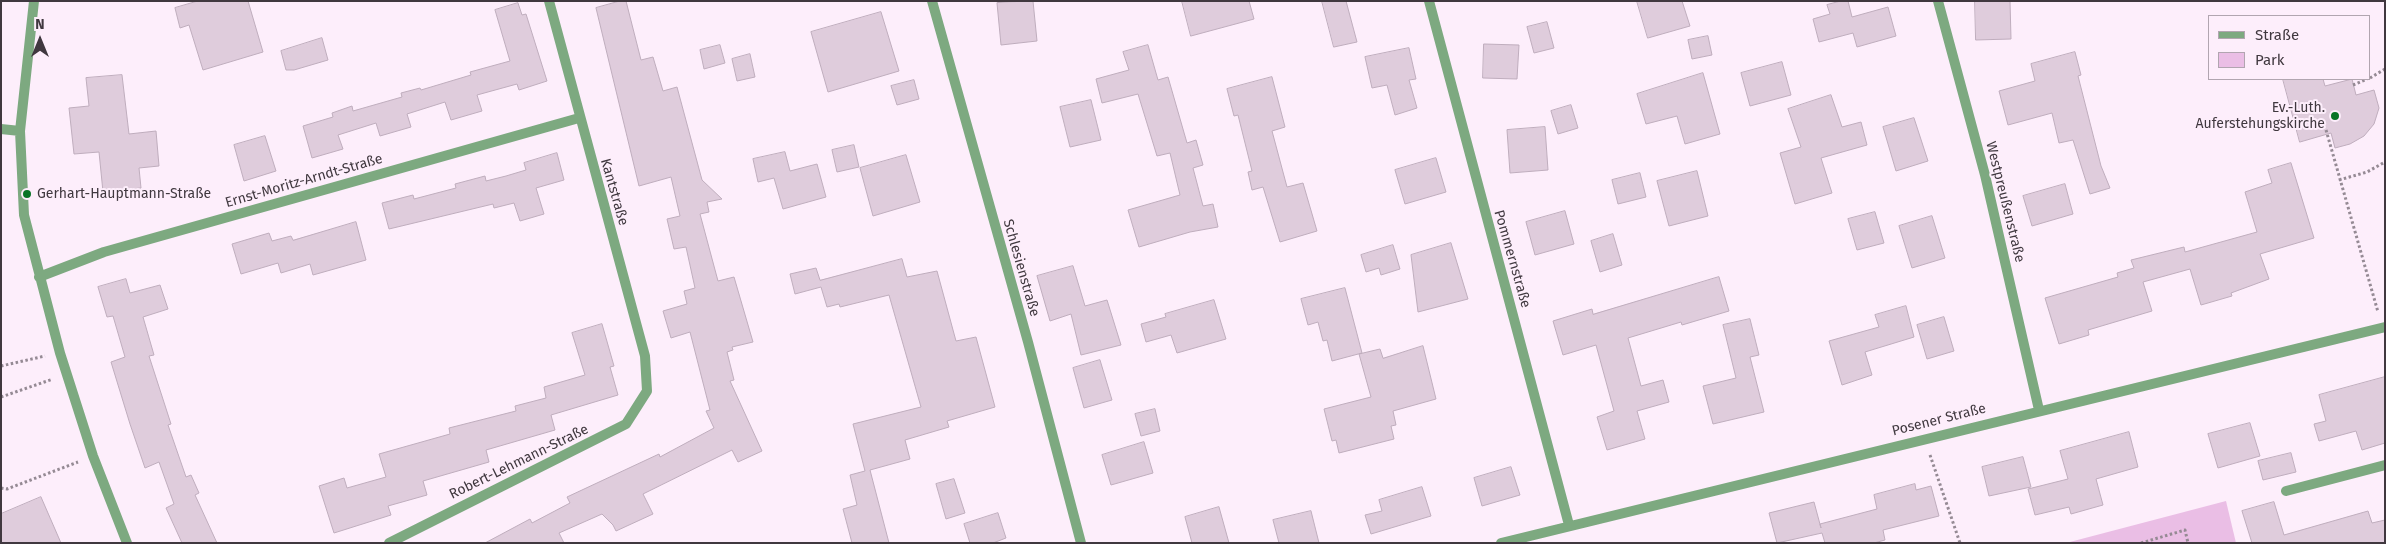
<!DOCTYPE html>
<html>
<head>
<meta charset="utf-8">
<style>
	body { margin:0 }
	#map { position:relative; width:2386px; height:544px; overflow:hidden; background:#fdeefb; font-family:"Fira Sans",sans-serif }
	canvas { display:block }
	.frame { position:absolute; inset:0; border:2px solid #40383f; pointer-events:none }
	.legend { position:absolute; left:2208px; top:15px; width:162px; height:65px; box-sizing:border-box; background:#fdeefb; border:1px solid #b1a5b0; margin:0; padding:6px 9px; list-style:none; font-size:15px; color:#40383f }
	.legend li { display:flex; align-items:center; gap:10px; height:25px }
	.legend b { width:25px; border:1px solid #b1a5b0 }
	.north { position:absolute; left:15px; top:15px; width:50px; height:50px; -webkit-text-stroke:4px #fdeefb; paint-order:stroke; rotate:0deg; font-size:14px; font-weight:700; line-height:20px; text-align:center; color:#40383f }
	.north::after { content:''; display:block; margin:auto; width:18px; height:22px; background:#40383f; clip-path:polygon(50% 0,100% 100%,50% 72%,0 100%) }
</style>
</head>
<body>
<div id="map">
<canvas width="2386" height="544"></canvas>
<div class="frame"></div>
<ul class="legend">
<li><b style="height:6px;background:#7da980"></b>Straße</li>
<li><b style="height:14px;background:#eabee5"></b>Park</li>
</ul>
<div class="north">N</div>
</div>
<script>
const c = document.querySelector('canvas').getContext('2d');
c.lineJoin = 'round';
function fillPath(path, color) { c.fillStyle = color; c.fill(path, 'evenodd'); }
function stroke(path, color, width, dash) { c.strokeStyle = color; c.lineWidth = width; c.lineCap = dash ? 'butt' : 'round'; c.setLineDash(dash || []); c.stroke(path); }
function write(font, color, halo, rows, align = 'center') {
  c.font = font + ' "Fira Sans",sans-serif'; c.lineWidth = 4; c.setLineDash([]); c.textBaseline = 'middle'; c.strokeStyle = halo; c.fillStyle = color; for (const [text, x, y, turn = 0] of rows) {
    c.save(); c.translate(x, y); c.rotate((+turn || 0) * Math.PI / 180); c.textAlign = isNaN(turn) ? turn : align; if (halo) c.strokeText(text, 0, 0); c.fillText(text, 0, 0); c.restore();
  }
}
fillPath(new Path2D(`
	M 2226,501 L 2236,543 L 2066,543 Z`), '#eabee5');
const building = new Path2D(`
	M 198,1 L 248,1 L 263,52 L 203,70 L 189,25 L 180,28 L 175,8 Z
	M 620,1 L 626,1 L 641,60 L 653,57 L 663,91 L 677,87 L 702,180 L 722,199 L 707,202 L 709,212 L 700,214 L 718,281 L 734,277 L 753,342 L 732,347 L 733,350 L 727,352 L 734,380 L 730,381 L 762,451 L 738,462 L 732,450 L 643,494 L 653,514 L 616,531 L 613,525 L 602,514 L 559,533 L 564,543 L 485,543 L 530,519 L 532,523 L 570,503 L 567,497 L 659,454 L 660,457 L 714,428 L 706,411 L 710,410 L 690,332 L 671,338 L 663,311 L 687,304 L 684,291 L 695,288 L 686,247 L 674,249 L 667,219 L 680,216 L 671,177 L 639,186 L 596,8 Z
	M 1033,1 L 1037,41 L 1001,45 L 997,3 Z
	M 1182,1 L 1249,1 L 1254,19 L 1191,36 Z
	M 1322,1 L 1346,1 L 1357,42 L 1334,47 Z
	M 1637,1 L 1682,1 L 1690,26 L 1648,38 Z
	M 1841,1 L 1848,1 L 1852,17 L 1888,7 L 1896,36 L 1857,47 L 1853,33 L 1819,42 L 1813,19 L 1830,14 L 1827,5 Z
	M 1975,1 L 2010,1 L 2011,39 L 1976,40 Z
	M 518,3 L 522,15 L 526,14 L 547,81 L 519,90 L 517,84 L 477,95 L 482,111 L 451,120 L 445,102 L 407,114 L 411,127 L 380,136 L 376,123 L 338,135 L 343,149 L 312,158 L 303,126 L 333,117 L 332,113 L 352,106 L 353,111 L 402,97 L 401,93 L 420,88 L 421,90 L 471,75 L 470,72 L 510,61 L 495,10 Z
	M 881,12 L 899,71 L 828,92 L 811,32 Z
	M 1547,22 L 1554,48 L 1534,53 L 1527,27 Z
	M 1708,36 L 1712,55 L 1692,59 L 1688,40 Z
	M 322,38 L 328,60 L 294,70 L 286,70 L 281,51 Z
	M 1484,44 L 1519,45 L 1517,79 L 1483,78 Z
	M 720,45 L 725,63 L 704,69 L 700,50 Z
	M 1148,45 L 1158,80 L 1168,77 L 1187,143 L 1196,140 L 1203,165 L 1193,168 L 1203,206 L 1213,204 L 1218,227 L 1190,232 L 1139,247 L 1128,210 L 1180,195 L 1170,153 L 1157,156 L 1138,94 L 1102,103 L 1096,79 L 1129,70 L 1123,52 Z
	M 1409,48 L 1416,79 L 1409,80 L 1417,108 L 1395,115 L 1387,85 L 1372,88 L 1365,57 Z
	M 2075,52 L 2081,75 L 2078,76 L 2101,166 L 2110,188 L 2090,194 L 2073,140 L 2059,143 L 2052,113 L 2008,125 L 1999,91 L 2035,81 L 2031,64 Z
	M 750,54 L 755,77 L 737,81 L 732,59 Z
	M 1782,62 L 1791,95 L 1750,106 L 1741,73 Z
	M 1703,73 L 1720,134 L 1685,144 L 1677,116 L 1646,124 L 1637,94 Z
	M 122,75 L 129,134 L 156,131 L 159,166 L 139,168 L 141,188 L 103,192 L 99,152 L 74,154 L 69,108 L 89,106 L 86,78 Z
	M 1272,77 L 1285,127 L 1272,131 L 1287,187 L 1303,183 L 1317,231 L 1280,242 L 1263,187 L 1252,190 L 1248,172 L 1252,171 L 1238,115 L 1234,116 L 1227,89 Z
	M 2283,79 L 2323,79 L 2325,86 L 2352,79 L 2356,95 L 2374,90 L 2379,108 L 2374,124 L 2364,136 L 2350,144 L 2335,148 L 2331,133 L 2300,142 Z
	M 914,80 L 919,99 L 897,105 L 891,86 Z
	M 1831,95 L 1842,127 L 1861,122 L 1867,145 L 1821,158 L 1832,193 L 1795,204 L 1780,153 L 1801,147 L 1788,109 Z
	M 1091,100 L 1101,140 L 1070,147 L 1060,107 Z
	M 1571,105 L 1578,128 L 1558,134 L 1551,111 Z
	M 1914,118 L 1928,161 L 1896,171 L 1883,127 Z
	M 1545,127 L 1548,170 L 1510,173 L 1507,130 Z
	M 265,136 L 276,171 L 244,181 L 234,145 Z
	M 854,145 L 859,167 L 837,172 L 832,150 Z
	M 785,152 L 790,171 L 817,164 L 826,197 L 783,209 L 774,178 L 758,182 L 753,159 Z
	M 557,153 L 564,180 L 536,188 L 544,214 L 520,221 L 514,203 L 494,208 L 493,204 L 389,229 L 382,203 L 413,195 L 414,199 L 456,188 L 455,184 L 485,176 L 486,181 L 506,176 L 526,170 L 524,163 Z
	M 906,155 L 920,202 L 873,216 L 860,168 Z
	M 1436,158 L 1446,192 L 1405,204 L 1395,170 Z
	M 2291,163 L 2314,238 L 2260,254 L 2269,279 L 2231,293 L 2232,296 L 2201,305 L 2190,269 L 2143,282 L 2152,311 L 2088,330 L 2089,335 L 2059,344 L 2045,298 L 2118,277 L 2117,273 L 2134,268 L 2131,260 L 2184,247 L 2185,252 L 2257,232 L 2245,192 L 2272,183 L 2268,170 Z
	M 1697,171 L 1708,216 L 1669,226 L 1657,181 Z
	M 1640,173 L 1646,197 L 1618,204 L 1612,180 Z
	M 2065,184 L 2073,214 L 2032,226 L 2023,196 Z
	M 1565,211 L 1574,244 L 1535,255 L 1526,222 Z
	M 1875,212 L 1884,243 L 1857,250 L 1848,219 Z
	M 1932,216 L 1945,258 L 1912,268 L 1899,226 Z
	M 356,222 L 366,260 L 313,275 L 310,264 L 281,273 L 278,263 L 241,274 L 232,244 L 269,233 L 272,241 L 291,236 L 293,240 Z
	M 1613,234 L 1622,265 L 1600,272 L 1591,241 Z
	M 1451,243 L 1468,299 L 1418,312 L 1411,255 Z
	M 1393,245 L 1400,269 L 1381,275 L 1379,268 L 1366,272 L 1361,255 Z
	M 902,259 L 907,277 L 937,271 L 956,341 L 976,337 L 995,407 L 947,421 L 949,427 L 905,440 L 910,459 L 870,470 L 889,543 L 852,543 L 843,509 L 857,505 L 850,475 L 865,471 L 853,424 L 921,407 L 889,295 L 840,307 L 839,304 L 827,307 L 821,287 L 795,294 L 790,274 L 816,268 L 820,280 Z
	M 1073,266 L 1085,306 L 1107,300 L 1121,345 L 1081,355 L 1071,314 L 1050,321 L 1037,276 Z
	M 1719,277 L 1729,311 L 1682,325 L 1681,322 L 1628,338 L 1641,386 L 1663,380 L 1669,402 L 1637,411 L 1645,439 L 1607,450 L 1597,417 L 1614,411 L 1596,345 L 1563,355 L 1553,321 L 1592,309 L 1593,314 Z
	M 126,279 L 130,293 L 160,285 L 168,309 L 143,317 L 154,355 L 149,356 L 171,424 L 168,425 L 186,477 L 191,475 L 199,493 L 195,495 L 217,543 L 182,543 L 166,508 L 174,504 L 159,462 L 145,468 L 130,424 L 111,362 L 125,357 L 113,316 L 107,317 L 98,287 Z
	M 1345,288 L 1362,353 L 1332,361 L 1327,340 L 1323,341 L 1318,322 L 1308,325 L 1301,299 Z
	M 1214,300 L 1226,339 L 1177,353 L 1171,335 L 1146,342 L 1141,324 L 1166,317 L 1165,314 Z
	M 1906,306 L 1914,337 L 1865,352 L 1872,375 L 1842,385 L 1829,341 L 1879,327 L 1875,315 Z
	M 1944,317 L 1954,351 L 1927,359 L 1917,325 Z
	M 1750,319 L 1759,355 L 1750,357 L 1764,412 L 1713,424 L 1703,386 L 1736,378 L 1723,325 Z
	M 602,324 L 614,366 L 610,367 L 618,395 L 551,415 L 555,430 L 486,450 L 489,462 L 423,481 L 427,495 L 388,506 L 391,515 L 334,533 L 319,486 L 344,478 L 347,488 L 386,477 L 379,454 L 450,434 L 449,428 L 516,411 L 515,406 L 546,398 L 544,387 L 585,375 L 572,333 Z
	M 1423,346 L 1436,399 L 1393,411 L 1396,425 L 1391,426 L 1394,439 L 1339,453 L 1336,440 L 1332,441 L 1324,409 L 1371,397 L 1359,354 L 1380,349 L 1383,358 Z
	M 1100,360 L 1112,400 L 1084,408 L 1073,368 Z
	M 2385,377 L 2385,443 L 2362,450 L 2356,431 L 2319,441 L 2314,424 L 2326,421 L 2319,395 Z
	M 1155,409 L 1160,431 L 1141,436 L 1135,414 Z
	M 2250,423 L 2260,456 L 2218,468 L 2208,434 Z
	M 2129,432 L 2138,467 L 2096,479 L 2103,505 L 2071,514 L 2069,507 L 2035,515 L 2028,489 L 2068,479 L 2060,451 Z
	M 1144,442 L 1153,473 L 1111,485 L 1102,455 Z
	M 2291,453 L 2296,472 L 2263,480 L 2258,461 Z
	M 2023,457 L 2031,487 L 1989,496 L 1982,467 Z
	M 1511,467 L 1520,495 L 1482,506 L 1474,478 Z
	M 954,479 L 965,513 L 946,519 L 936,484 Z
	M 1915,484 L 1916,490 L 1931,486 L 1939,516 L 1883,530 L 1885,540 L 1874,543 L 1825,543 L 1822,533 L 1777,543 L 1769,513 L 1814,502 L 1821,528 L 1820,524 L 1877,509 L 1874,495 Z
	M 1422,487 L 1431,516 L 1371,534 L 1365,515 L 1382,511 L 1379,500 Z
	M 41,497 L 61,543 L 1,543 L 1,514 Z
	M 2274,502 L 2284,535 L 2368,511 L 2372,523 L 2385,520 L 2385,543 L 2252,543 L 2242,511 Z
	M 1219,507 L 1229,543 L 1192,543 L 1185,517 Z
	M 1311,511 L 1319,543 L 1279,543 L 1273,520 Z
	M 998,513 L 1006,538 L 993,543 L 970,543 L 964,524 Z`);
fillPath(building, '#dfccdc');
stroke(building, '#bfadbd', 1);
stroke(new Path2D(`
	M 2370,78 L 2385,69
	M 2353,85 L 2367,79
	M 2326,130 L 2378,312
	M 2339,180 L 2367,172 L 2385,162
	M 1,366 L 45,356
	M 1,397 L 53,379
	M 1930,455 L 1960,543
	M 1,488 L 7,489 L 78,462
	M 2141,543 L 2185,530 L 2188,543`), '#958a94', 3, [2.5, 2.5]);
stroke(new Path2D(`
	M 34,1 L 20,131 L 24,215 L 60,353 L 93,456 L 127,543
	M 932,1 L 1028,342 L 1081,543
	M 1429,1 L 1569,525
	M 1938,1 L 1985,175 L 2039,410
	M 1,129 L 20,131
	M 39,277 L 104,252 L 579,118
	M 2286,491 L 2385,465
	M 389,543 L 626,424 L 647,391 L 645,356 L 549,1
	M 1501,543 L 2385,327`), '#7da980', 10);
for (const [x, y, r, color] of [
	[2335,116,5,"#087426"],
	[27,194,5,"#087426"]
]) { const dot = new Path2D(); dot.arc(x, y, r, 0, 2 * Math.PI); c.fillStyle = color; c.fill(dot); stroke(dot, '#fdeefb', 2); }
write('14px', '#40383f', '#fdeefb', [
	["Ev.-Luth.",2325,108],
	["Auferstehungskirche",2325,124],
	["Gerhart-Hauptmann-Straße",37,194,"left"]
], 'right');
write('14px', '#40383f', '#fdeefb', [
	["Ernst-Moritz-Arndt-Straße",304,181,-16],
	["Kantstraße",614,192,74],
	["Westpreußenstraße",2005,202,76],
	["Pommernstraße",1512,259,74],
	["Schlesienstraße",1021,268,74],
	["Posener Straße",1939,420,-14],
	["Robert-Lehmann-Straße",519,462,-26]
]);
</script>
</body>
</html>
